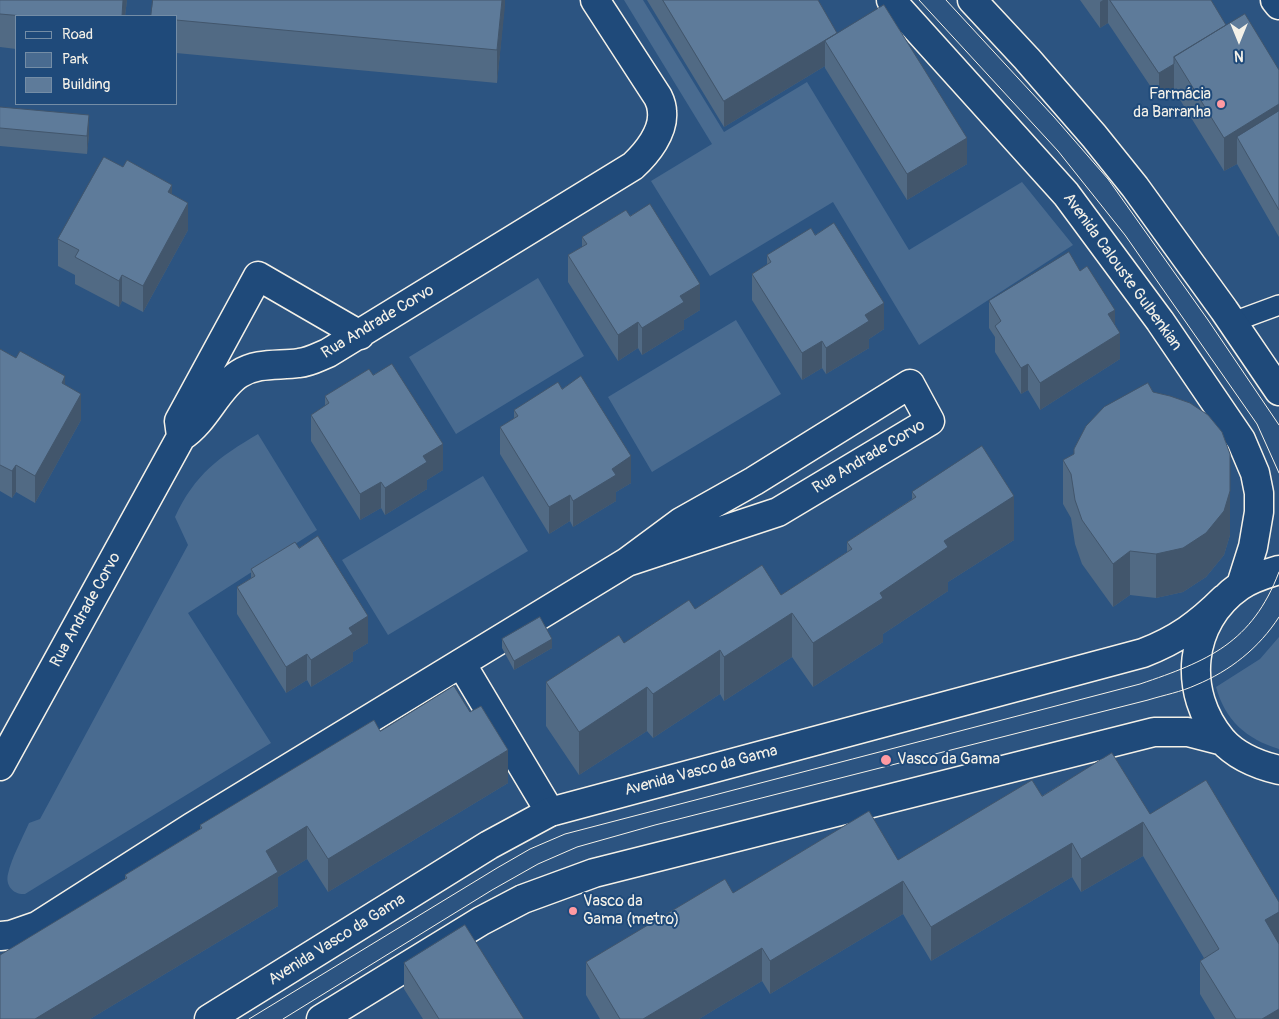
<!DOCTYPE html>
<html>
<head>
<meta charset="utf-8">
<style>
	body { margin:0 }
	#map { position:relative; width:1279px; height:1019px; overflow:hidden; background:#2c5481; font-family:Pangolin,sans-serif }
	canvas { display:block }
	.legend { position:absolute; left:15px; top:15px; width:162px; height:90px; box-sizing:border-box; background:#1f4a7a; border:1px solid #748da6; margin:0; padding:6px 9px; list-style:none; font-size:15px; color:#f4f1e8 }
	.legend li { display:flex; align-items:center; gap:10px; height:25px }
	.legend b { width:25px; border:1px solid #748da6 }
	.north { position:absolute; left:1214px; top:15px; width:50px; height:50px; -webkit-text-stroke:4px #1f4a7a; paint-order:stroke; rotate:180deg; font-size:14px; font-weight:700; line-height:20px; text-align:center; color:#f4f1e8 }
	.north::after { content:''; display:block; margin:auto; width:18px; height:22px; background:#f4f1e8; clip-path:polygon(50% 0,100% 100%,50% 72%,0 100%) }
</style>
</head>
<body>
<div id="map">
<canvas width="1279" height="1019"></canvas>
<ul class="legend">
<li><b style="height:6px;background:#1f4a7a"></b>Road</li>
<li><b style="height:14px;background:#496b90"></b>Park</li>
<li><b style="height:14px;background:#5e7b9a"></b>Building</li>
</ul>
<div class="north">N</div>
</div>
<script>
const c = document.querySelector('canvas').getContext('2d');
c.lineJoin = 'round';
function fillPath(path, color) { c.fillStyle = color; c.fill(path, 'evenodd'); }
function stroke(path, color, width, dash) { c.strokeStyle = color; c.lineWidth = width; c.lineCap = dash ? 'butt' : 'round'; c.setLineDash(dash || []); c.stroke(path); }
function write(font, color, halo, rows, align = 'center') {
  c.font = font + ' Pangolin,sans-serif'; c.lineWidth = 4; c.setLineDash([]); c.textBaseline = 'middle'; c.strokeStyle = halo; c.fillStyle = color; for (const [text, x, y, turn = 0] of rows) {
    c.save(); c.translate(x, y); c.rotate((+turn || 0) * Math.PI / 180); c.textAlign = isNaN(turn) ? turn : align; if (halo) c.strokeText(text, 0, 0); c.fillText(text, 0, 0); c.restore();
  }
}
fillPath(new Path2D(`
	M 624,0 L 643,0 L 724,132 L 807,82 L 909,250 L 1022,182 L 1073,245 L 919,345 L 833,202 L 710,276 L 651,181 L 712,144 Z
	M 538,278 L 584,356 L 456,434 L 409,357 Z
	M 736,320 L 781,394 L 652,472 L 608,397 Z
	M 258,434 L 317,530 L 188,613 L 271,743 L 25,894 C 14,895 5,886 8,874 C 12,857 22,839 29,823 L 40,819 L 188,545 L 175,517 C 195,474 219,457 258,434 Z
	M 483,476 L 528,551 L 388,635 L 342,560 Z
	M 1279,637 L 1279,749 C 1246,739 1225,720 1216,687 L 1260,659 Z`), '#496b90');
const lane = new Path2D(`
	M 1233,322 L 1279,305`);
const street = new Path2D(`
	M 1275,0 L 1279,5
	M 910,384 L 930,421 L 778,512 L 627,562 L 681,522 L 754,481 Z
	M 181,436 L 179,421 L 258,276 L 360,335
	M 461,663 L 550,812
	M 0,766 L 181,437 C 206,421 217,388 239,374 C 258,362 278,366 299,363 C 310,362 318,357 328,353 L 633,166 C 647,153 664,132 662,112 C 662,107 660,101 658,97 L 595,0
	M 0,936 L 11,935 L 37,926 L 192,827 L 627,562`);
const secondary = new Path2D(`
	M 891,0 L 1066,194 L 1160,321 L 1241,440 L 1255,473 L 1259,493 L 1259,512 L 1253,547 L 1241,585
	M 972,0 L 1027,59 L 1094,136 L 1135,187 L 1224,310 L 1279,391
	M 1279,570 C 1265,574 1252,578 1240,586 C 1188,622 1182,693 1222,740 C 1237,757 1258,765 1279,770
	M 209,1019 L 489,845 L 550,812 L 1143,653 C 1177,640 1199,624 1224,599
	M 321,1019 L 481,921 L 523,899 L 594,873 L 1154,732 L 1188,732 L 1223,741`);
stroke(lane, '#f4f1e8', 22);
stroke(street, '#f4f1e8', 31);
stroke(secondary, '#f4f1e8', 31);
stroke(lane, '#1f4a7a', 19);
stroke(street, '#1f4a7a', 28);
stroke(secondary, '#1f4a7a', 28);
stroke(new Path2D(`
	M 919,0 L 1058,151 L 1125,235 L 1257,424 L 1279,473
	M 946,0 L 1054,117 L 1108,179 L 1208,320 L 1279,425
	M 249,1019 L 497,868 L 530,849 L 565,834 L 1140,684 C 1208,661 1252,643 1279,572
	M 283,1019 L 492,890 L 538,864 L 577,847 L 655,825 L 1148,700 C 1164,695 1181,692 1196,685 C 1230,671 1259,648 1279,617`), '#f4f1e8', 1);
fillPath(new Path2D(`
	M 0,0 L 127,0 L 125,16 L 16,16 L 16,49 L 0,47 Z
	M 505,0 L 497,83 L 176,53 L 176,16 Z
	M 647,0 L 818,0 L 837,34 L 967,164 L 907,200 L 825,68 L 825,66 L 724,127 Z
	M 1080,0 L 1211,0 L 1226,25 L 1279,70 L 1279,237 L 1237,164 L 1224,171 L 1174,90 L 1159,99 L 1108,23 L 1100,28 Z
	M 0,107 L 89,134 L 87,154 L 0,146 Z
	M 172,194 L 188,230 L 143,312 L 122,301 L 119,307 L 75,284 L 75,275 L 58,266 L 58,239 Z
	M 630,216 L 700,310 L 684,320 L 684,329 L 642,355 L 638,348 L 618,361 L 568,282 L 568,255 L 582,247 L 582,237 Z
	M 815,235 L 884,329 L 869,339 L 869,348 L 826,374 L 822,368 L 802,380 L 752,300 L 752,274 L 767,265 L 767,255 Z
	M 989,301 L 1115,325 L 1120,359 L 1040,410 L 1028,390 L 1021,394 L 995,352 L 995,337 L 989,328 Z
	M 0,349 L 65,385 L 81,420 L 35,503 L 16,492 L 12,498 L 0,491 Z
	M 373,375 L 443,470 L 427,480 L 427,489 L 385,515 L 381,508 L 360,520 L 311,441 L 311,415 L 325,406 L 325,396 Z
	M 562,389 L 631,483 L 616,492 L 616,501 L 573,527 L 570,521 L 549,534 L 500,454 L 500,427 L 514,419 L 514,410 Z
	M 1063,460 L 1230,535 L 1224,555 L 1206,577 L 1183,592 L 1156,598 L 1130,595 L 1113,607 L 1082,564 L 1075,544 L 1071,518 L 1063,504 Z
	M 912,492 L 1014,540 L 948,582 L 948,591 L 883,634 L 883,642 L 813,687 L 792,657 L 724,701 L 720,694 L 653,738 L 647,731 L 579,775 L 546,726 L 546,682 L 624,643 L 695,609 L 781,595 L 847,552 L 847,542 L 912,499 Z
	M 251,569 L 368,643 L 353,652 L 353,661 L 311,687 L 307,680 L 286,693 L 237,614 L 237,587 L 251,578 Z
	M 502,639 L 552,648 L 514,670 L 502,648 Z
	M 380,731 L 508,783 L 328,892 L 307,859 L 278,877 L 278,906 L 90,1019 L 0,1019 L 125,879 L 125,875 L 200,829 L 200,825 Z
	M 1042,796 L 1150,814 L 1279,1019 L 1215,1019 L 1200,994 L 1200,961 L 1204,958 L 1143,856 L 1081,892 L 1072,877 L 931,961 L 903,914 L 770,994 L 762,981 L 699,1019 L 600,1019 L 586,995 L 586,962 L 733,893 L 898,860 Z
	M 404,963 L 524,1019 L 423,1019 L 404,989 Z`), '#516a84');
fillPath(new Path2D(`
	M 123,0 L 127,0 L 125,16 L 122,16 Z
	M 502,0 L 505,0 L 505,6 L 497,83 L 497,50 Z
	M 1103,0 L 1108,0 L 1108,23 L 1100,28 L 1100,2 Z
	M 837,33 L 837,59 L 825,41 L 825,66 L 724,127 L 724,101 Z
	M 1174,64 L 1174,90 L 1159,99 L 1159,73 Z
	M 1279,104 L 1279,138 L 1237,137 L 1237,164 L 1224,171 L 1224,138 Z
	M 89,115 L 89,134 L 87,154 L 87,136 Z
	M 967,138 L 967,164 L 907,200 L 907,174 Z
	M 172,185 L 172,212 L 168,192 Z
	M 188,203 L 188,230 L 143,312 L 143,286 Z
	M 122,275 L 122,301 L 119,307 L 119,281 Z
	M 700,284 L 700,310 L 684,320 L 684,329 L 642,355 L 642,328 L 680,296 Z
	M 884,303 L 884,329 L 869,339 L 869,348 L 826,374 L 826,348 L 865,315 Z
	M 1115,310 L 1115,336 L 1108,314 Z
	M 638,322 L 638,348 L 618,361 L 618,335 Z
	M 1120,333 L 1120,359 L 1040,410 L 1040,383 Z
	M 822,341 L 822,368 L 802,380 L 802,353 Z
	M 1028,364 L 1028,390 L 1021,394 L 1021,368 Z
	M 65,376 L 65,402 L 62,383 Z
	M 81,394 L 81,420 L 35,503 L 35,476 Z
	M 443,444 L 443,470 L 427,480 L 427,489 L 385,515 L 385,488 L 423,456 Z
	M 631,456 L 631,483 L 616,492 L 616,501 L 573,527 L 573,501 L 612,469 Z
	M 16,465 L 16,492 L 12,498 L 12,471 Z
	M 381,482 L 381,508 L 360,520 L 360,494 Z
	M 1230,491 L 1230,535 L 1224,555 L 1206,577 L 1183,592 L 1156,598 L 1156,554 Z
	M 570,495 L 570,521 L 549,534 L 549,507 Z
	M 1014,496 L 1014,540 L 948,582 L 948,591 L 883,634 L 883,642 L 813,687 L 813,643 L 880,593 L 944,541 Z
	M 1130,551 L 1130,595 L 1113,607 L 1113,564 Z
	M 792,613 L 792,657 L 724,701 L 724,657 Z
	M 368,616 L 368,643 L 353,652 L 353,661 L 311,687 L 311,660 L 349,628 Z
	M 552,639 L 552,648 L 514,670 L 514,661 Z
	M 720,650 L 720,694 L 653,738 L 653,694 Z
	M 307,654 L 307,680 L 286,693 L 286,667 Z
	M 647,687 L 647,731 L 579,775 L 579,732 Z
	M 508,750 L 508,783 L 328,892 L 328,859 Z
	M 1143,822 L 1143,856 L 1081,892 L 1081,859 Z
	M 307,826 L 307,859 L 278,877 L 278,906 L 90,1019 L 35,1019 L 266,851 Z
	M 1072,843 L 1072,877 L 931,961 L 931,927 Z
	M 903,881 L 903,914 L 770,994 L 770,961 Z
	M 1279,912 L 1279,945 L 1265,920 Z
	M 762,948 L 762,981 L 699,1019 L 643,1019 Z
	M 1279,1009 L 1279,1019 L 1262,1019 Z`), '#42566c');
const building = new Path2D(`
	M 0,0 L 123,0 L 122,16 L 23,16 L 0,14 Z
	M 153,0 L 502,0 L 497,50 L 176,20 L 176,16 L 151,16 Z
	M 663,0 L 818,0 L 837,33 L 724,101 Z
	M 1110,0 L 1211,0 L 1226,25 L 1174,57 L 1174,64 L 1159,73 Z
	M 884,5 L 967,138 L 907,174 L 825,41 Z
	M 1245,14 L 1279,70 L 1279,104 L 1224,138 L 1174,57 Z
	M 0,107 L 89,115 L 87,136 L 0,128 Z
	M 1279,111 L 1279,210 L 1237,137 Z
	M 104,157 L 123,167 L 127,160 L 172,185 L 168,192 L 188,203 L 143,286 L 122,275 L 119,281 L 75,257 L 79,250 L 58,239 Z
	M 650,204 L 700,284 L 680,296 L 684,302 L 642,328 L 638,322 L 618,335 L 568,255 L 587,244 L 582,237 L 626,210 L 630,216 Z
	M 834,223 L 884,303 L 865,315 L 869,321 L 826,348 L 822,341 L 802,353 L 752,274 L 771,262 L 767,255 L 811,228 L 815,235 Z
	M 1069,252 L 1080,271 L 1087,266 L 1115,310 L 1108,314 L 1120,333 L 1040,383 L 1028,364 L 1021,368 L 995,326 L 1001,321 L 989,301 Z
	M 0,349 L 16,358 L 20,351 L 65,376 L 62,383 L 81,394 L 35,476 L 16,465 L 12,471 L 0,465 Z
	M 392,364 L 443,444 L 423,456 L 427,462 L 385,488 L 381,482 L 360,494 L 311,415 L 329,403 L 325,396 L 369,369 L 373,375 Z
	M 581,376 L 631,456 L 612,469 L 616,475 L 573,501 L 570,495 L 549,507 L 500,427 L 518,416 L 514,410 L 558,382 L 562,389 Z
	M 1148,383 L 1153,392 L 1170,396 L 1190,403 L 1208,415 L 1222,432 L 1230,454 L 1230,491 L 1224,511 L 1206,533 L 1183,548 L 1156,554 L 1130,551 L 1113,564 L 1082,520 L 1075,500 L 1071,474 L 1063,460 L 1074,454 L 1074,449 L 1086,426 L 1104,407 Z
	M 982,446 L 1014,496 L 944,541 L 948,547 L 880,593 L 883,598 L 813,643 L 792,613 L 724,657 L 720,650 L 653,694 L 647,687 L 579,732 L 546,682 L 619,635 L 624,643 L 689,600 L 695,609 L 762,565 L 781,595 L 852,549 L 847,542 L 916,497 L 912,492 Z
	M 318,536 L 368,616 L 349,628 L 353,634 L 311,660 L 307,654 L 286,667 L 237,587 L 255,576 L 251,569 L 295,542 L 299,548 Z
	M 540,617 L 552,639 L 514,661 L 502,639 Z
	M 454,686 L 470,712 L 481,706 L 508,750 L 328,859 L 307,826 L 266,851 L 278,872 L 35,1019 L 0,1019 L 0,955 L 127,878 L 125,875 L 202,828 L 200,825 L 374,720 L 380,731 Z
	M 1112,753 L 1150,814 L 1206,780 L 1279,902 L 1279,912 L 1265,920 L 1279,944 L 1279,1009 L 1262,1019 L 1236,1019 L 1200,961 L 1219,949 L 1143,822 L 1081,859 L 1072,843 L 931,927 L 903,881 L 770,961 L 762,948 L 643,1019 L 620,1019 L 586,962 L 725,879 L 733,893 L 869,811 L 898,860 L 1032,780 L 1042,796 Z
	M 465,925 L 524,1019 L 439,1019 L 404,963 Z`);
fillPath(building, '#5e7b9a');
stroke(building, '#42566c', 1);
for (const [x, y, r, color] of [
	[1221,104,5,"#ff9aa2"],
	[886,760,6,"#ff9aa2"],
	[573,911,5,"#ff9aa2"]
]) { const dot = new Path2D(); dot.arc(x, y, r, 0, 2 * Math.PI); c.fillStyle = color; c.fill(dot); stroke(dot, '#1f4a7a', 2); }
write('16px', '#f4f1e8', '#1f4a7a', [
	["Farmácia",1211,95,"right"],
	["da Barranha",1211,113,"right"],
	["Vasco da Gama",897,760],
	["Vasco da",583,902],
	["Gama (metro)",583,920]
], 'left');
write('16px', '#f4f1e8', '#1f4a7a', [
	["Avenida Calouste Gulbenkian",1122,272,54],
	["Rua Andrade Corvo",378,322,-31],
	["Rua Andrade Corvo",869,457,-31],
	["Rua Andrade Corvo",86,610,-61],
	["Avenida Vasco da Gama",701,771,-15],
	["Avenida Vasco da Gama",337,940,-32]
]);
</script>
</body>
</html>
